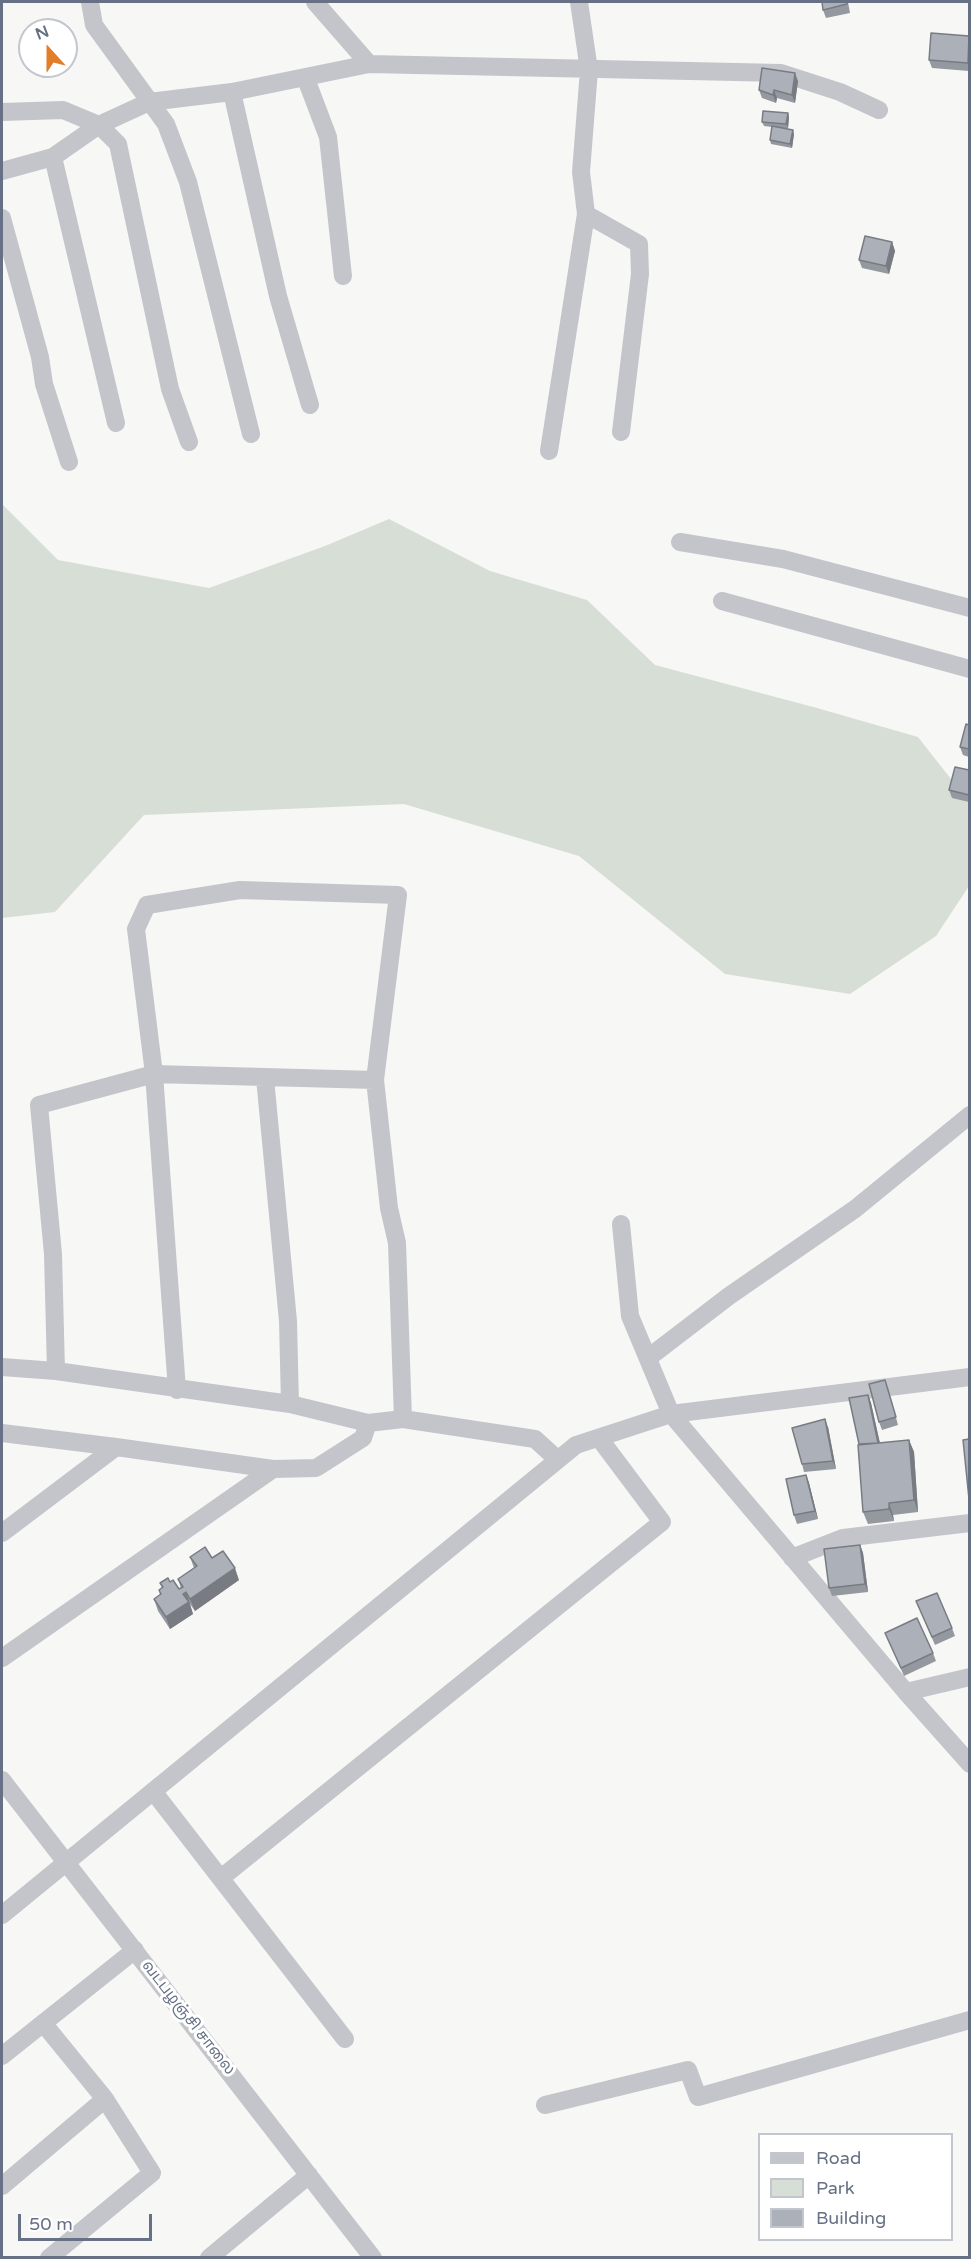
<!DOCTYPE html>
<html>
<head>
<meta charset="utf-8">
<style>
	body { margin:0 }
	#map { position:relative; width:971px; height:2259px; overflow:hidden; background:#f7f7f5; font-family:"Varela Round",sans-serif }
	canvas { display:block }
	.frame { position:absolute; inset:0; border:3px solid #677185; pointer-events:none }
	.legend { position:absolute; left:758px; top:2133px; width:195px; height:108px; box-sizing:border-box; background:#fff; border:2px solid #c2c6ce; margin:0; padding:8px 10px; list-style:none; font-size:18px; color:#677185 }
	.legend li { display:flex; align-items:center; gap:12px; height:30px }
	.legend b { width:30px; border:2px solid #c2c6ce }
	.north { position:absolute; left:18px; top:18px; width:60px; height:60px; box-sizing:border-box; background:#fff; border:2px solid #c2c6ce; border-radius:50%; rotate:339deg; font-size:16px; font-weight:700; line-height:24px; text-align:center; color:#677185 }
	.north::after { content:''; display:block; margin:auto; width:21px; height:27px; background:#e27d2a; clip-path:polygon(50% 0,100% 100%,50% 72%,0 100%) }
	.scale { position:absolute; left:18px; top:2214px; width:134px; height:27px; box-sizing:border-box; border:3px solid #677185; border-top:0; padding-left:8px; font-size:18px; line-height:21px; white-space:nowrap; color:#677185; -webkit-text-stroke:4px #fff; paint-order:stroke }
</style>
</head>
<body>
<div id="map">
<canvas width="971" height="2259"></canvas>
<div class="frame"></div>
<ul class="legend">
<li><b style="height:8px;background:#c3c5ca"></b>Road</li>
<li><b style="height:16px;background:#d7ded6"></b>Park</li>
<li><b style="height:16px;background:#acb1b9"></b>Building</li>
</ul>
<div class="north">N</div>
<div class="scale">50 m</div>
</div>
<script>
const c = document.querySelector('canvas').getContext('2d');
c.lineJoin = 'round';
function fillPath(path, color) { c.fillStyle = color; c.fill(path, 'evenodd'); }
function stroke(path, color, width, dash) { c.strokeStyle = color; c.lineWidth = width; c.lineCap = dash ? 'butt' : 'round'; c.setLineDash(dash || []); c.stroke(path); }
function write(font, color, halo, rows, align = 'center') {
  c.font = font + ' "Varela Round","Noto Sans Tamil",sans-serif'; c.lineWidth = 6; c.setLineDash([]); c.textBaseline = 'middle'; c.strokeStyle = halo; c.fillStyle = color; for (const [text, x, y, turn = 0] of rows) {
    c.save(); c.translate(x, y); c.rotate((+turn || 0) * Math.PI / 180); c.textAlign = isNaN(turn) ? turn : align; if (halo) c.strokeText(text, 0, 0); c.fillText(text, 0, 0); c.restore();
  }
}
fillPath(new Path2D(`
	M 2,504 L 58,560 L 209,588 L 325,546 L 389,519 L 490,571 L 587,600 L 655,665 L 817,708 L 918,737 L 969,802 L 969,886 L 936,936 L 850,994 L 725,974 L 579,856 L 404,804 L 144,815 L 55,912 L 2,918 Z`), '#d7ded6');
stroke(new Path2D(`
	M 90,2 L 94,25 L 166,124 L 188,182 L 251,434
	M 315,2 L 369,64
	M 306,79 L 328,137 L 343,276
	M 232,92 L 278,296 L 310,405
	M 2,112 L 63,110 L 99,125 L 118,144 L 170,389 L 189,442
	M 53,157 L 116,423
	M 2,171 L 53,157 L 99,125 L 149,102 L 232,92 L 369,64 L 781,73 L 840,92 L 879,110
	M 586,214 L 639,244 L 640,274 L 621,432
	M 2,218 L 40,357 L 44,384 L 69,462
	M 549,451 L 586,214 L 581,172 L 589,70 L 579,2
	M 680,542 L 783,559 L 970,608
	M 722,601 L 970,669
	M 265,1078 L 288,1321 L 290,1404
	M 621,1224 L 630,1316 L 671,1414 L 970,1377
	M 648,1358 L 729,1296 L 855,1209 L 970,1115
	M 2,1367 L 56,1371 L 290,1404 L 368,1423 L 403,1419 L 535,1439 L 558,1460
	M 56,1371 L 53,1254 L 39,1105 L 154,1074 L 375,1080
	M 177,1390 L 154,1074 L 136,929 L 147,905 L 240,890 L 398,895 L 375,1080 L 389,1208 L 397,1243 L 403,1419
	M 2,1433 L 116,1447 L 2,1533
	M 273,1469 L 316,1468 L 363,1438 L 368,1423
	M 792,1558 L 843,1538 L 970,1523
	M 2,1658 L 273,1469 L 116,1447
	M 906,1692 L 970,1677
	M 2,1780 L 373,2258
	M 153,1791 L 345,2039
	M 221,1878 L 662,1522 L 599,1438
	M 2,1915 L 576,1445 L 671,1414 L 906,1692 L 970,1764
	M 43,2023 L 105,2099 L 152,2173 L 49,2258
	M 2,2056 L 135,1950
	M 545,2105 L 688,2070 L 698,2097 L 970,2020
	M 2,2186 L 105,2099
	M 209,2258 L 309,2175`), '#c3c5ca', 18);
fillPath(new Path2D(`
	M 848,2 L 850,13 L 826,18 L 823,10 Z
	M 969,36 L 969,71 L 932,68 L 929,60 Z
	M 798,81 L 795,103 L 777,98 L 776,103 L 762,98 L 759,90 Z
	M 788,113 L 789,117 L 788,128 L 780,128 L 794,134 L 792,148 L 771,144 L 770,140 L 772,127 L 764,126 L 762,122 Z
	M 892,242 L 895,251 L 889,274 L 862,268 L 859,260 Z
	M 969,725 L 969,757 L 963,755 L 960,747 Z
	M 969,770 L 969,802 L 952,798 L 949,790 Z
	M 888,1388 L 898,1425 L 882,1430 L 879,1422 Z
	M 868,1395 L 871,1403 L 880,1443 L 909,1440 L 914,1452 L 918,1512 L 893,1515 L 894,1521 L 868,1524 L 863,1512 Z
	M 828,1427 L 836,1469 L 804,1472 L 802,1464 Z
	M 806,1475 L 809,1483 L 818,1519 L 797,1524 L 794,1515 Z
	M 860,1545 L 863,1553 L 868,1592 L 832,1596 L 829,1588 Z
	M 190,1557 L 212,1558 L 239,1580 L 195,1611 L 190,1604 L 193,1614 L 170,1629 L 158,1611 L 154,1599 L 160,1595 L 159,1590 L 162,1588 L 160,1583 L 170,1582 L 179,1589 L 181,1588 L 178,1579 L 194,1568 Z
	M 916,1601 L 952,1628 L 955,1636 L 935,1645 Z
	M 885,1633 L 933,1653 L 936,1661 L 904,1676 Z`), '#94989f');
fillPath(new Path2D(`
	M 795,73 L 798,81 L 795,103 L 792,95 Z
	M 774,90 L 777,98 L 776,103 L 773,95 Z
	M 788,113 L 789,117 L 788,128 L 786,124 Z
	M 793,130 L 794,134 L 792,148 L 790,144 Z
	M 892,242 L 895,251 L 889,274 L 886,266 Z
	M 868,1395 L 871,1403 L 882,1453 L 879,1445 Z
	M 825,1419 L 828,1427 L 836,1469 L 833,1461 Z
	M 909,1440 L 914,1452 L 918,1512 L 914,1500 Z
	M 806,1475 L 809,1483 L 818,1519 L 815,1511 Z
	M 889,1503 L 893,1515 L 894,1521 L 889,1509 Z
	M 860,1545 L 863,1553 L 868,1592 L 865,1584 Z
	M 235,1568 L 239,1580 L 195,1611 L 190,1599 Z
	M 186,1592 L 193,1614 L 170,1629 L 166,1617 Z`), '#787c82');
const building = new Path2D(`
	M 822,2 L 847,2 L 847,4 L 823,10 Z
	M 931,33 L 969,36 L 968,63 L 929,60 Z
	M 762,68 L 795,73 L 792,95 L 774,90 L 773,95 L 759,90 Z
	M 763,111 L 788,113 L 786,124 L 762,122 Z
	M 772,126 L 793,130 L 790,144 L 770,140 Z
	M 865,236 L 892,242 L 886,266 L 859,260 Z
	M 966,724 L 969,725 L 969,749 L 960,747 Z
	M 955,767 L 969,770 L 969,795 L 949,790 Z
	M 885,1380 L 896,1417 L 879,1422 L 869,1384 Z
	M 868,1395 L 878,1443 L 859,1444 L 849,1398 Z
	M 825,1419 L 833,1461 L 802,1464 L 792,1428 Z
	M 969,1439 L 969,1499 L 963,1440 Z
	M 909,1440 L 914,1500 L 889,1503 L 889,1509 L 863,1512 L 858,1445 Z
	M 806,1475 L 815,1511 L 794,1515 L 786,1479 Z
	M 860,1545 L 865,1584 L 829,1588 L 824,1549 Z
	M 205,1547 L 212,1558 L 223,1551 L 235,1568 L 190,1599 L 186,1592 L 183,1594 L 189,1602 L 166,1617 L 154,1599 L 161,1594 L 159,1590 L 163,1587 L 160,1583 L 168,1578 L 170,1582 L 173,1580 L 179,1589 L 183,1587 L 178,1579 L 197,1566 L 190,1557 Z
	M 937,1593 L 952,1628 L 932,1637 L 916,1601 Z
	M 917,1618 L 933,1653 L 901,1668 L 885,1633 Z`);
fillPath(building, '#acb1b9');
stroke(building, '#787c82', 1.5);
write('15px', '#677185', '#fff', [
	["வடபழஞ்சி சாலை",188,2018,52]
]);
</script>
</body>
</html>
